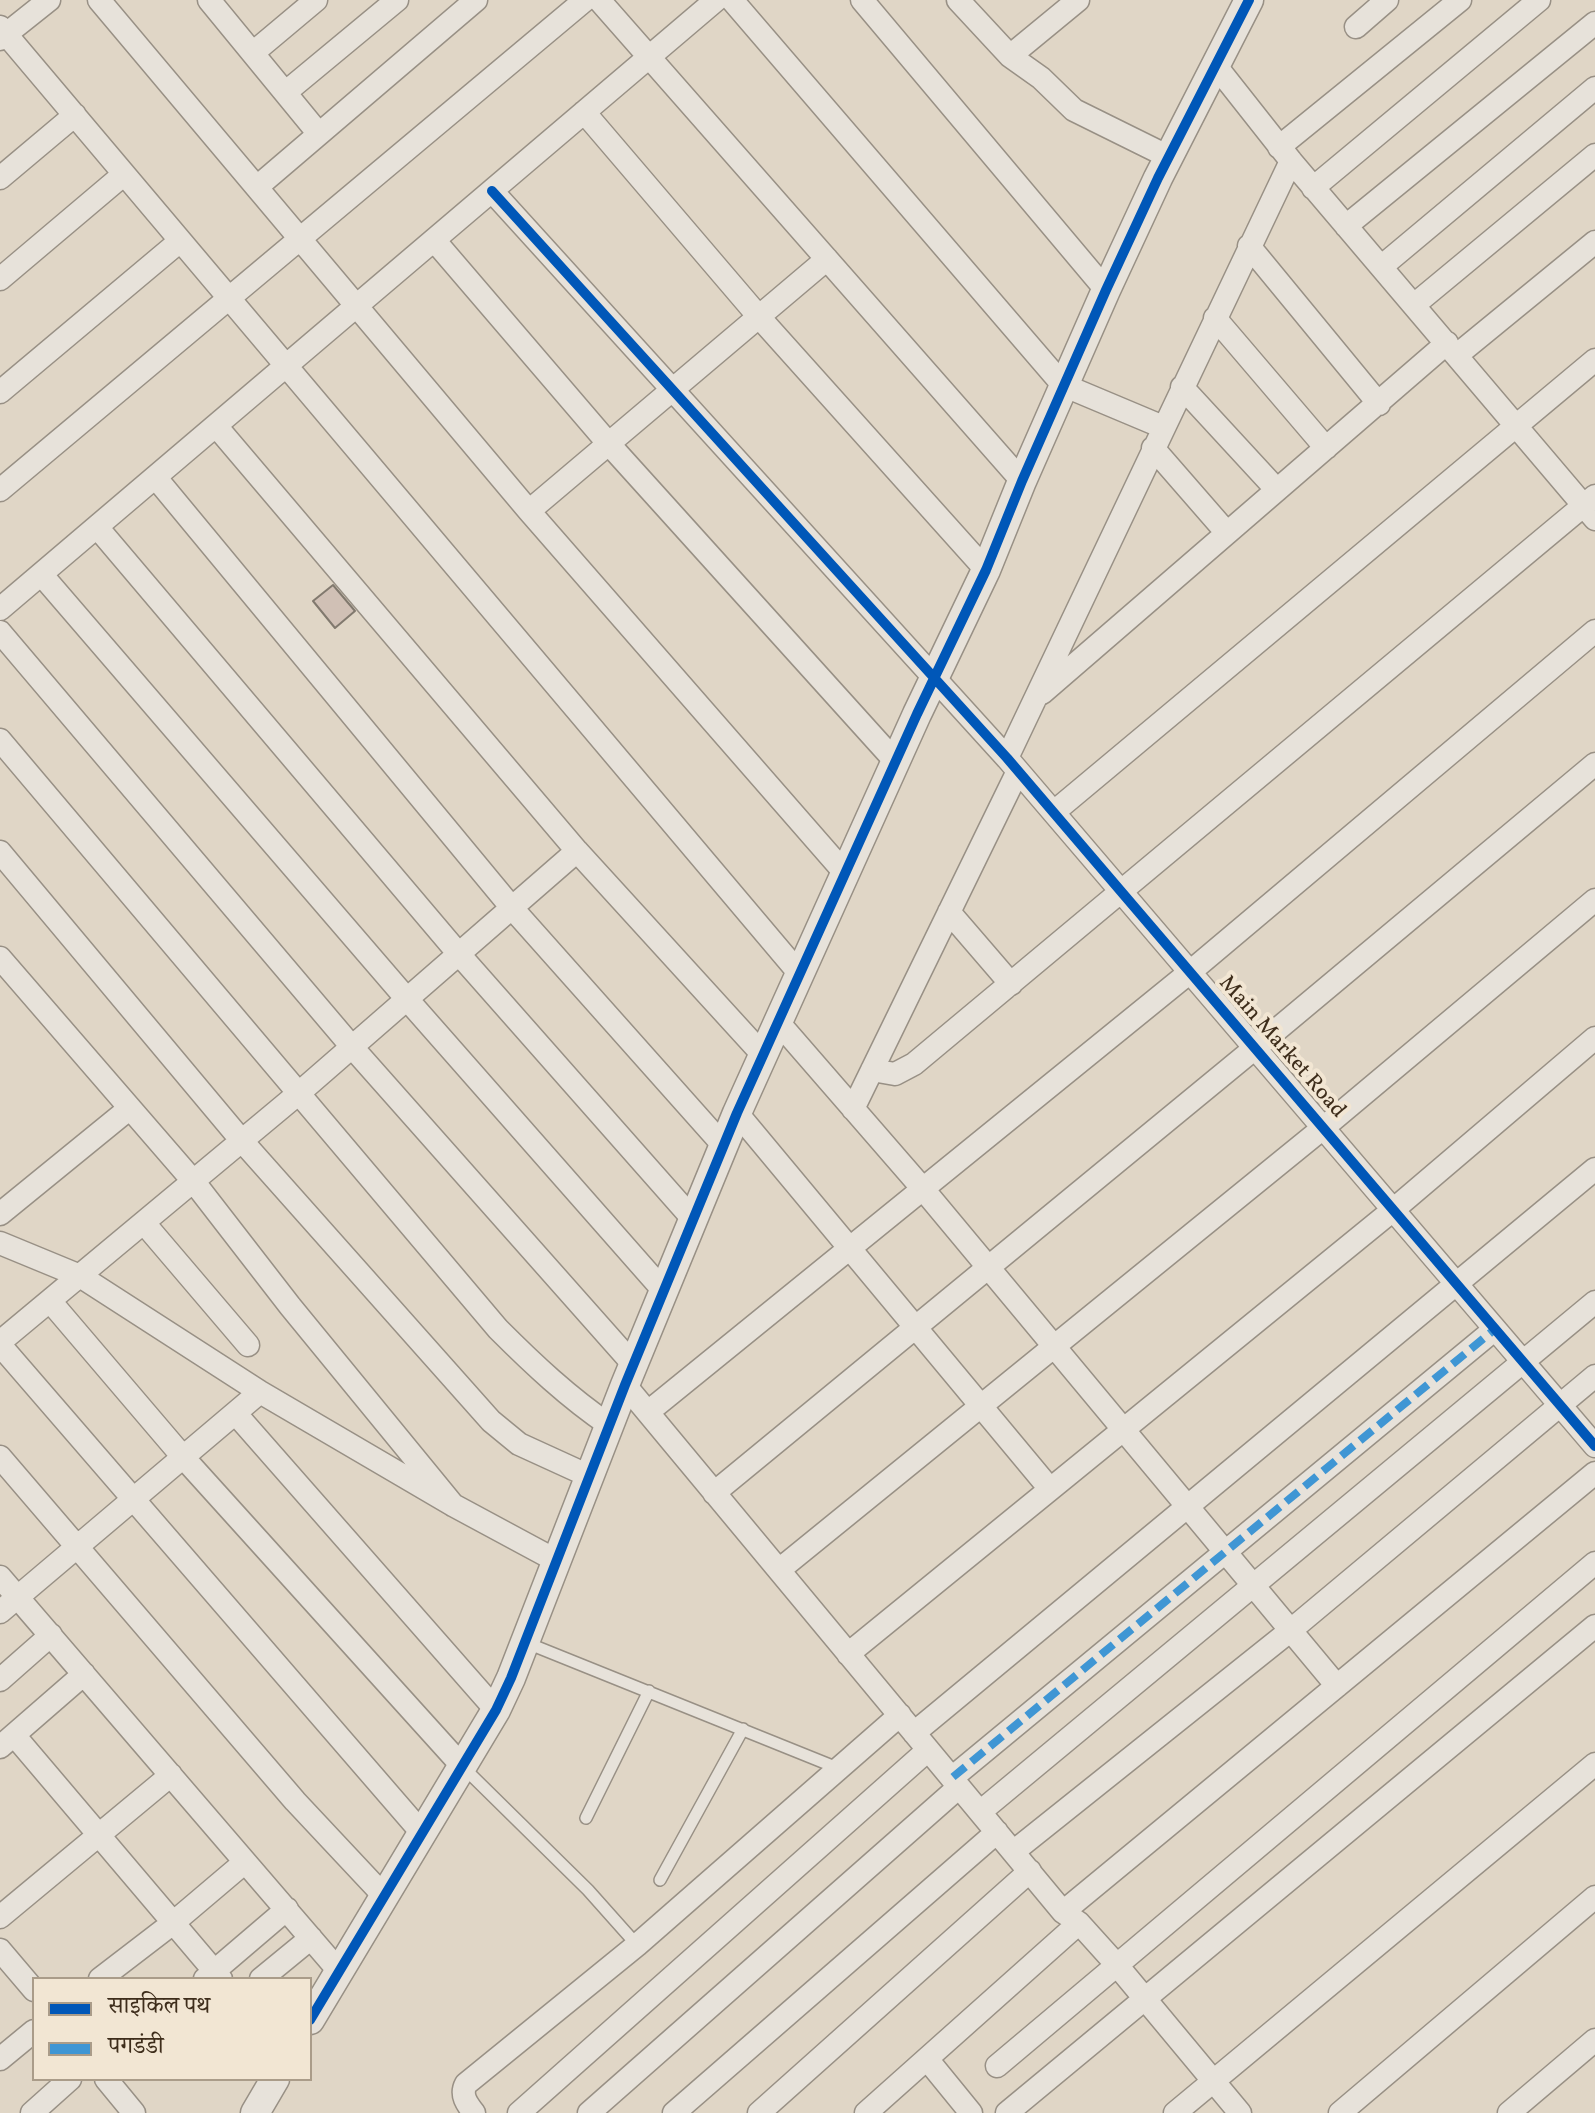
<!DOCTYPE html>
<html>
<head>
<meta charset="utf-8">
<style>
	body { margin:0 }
	#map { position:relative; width:1595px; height:2113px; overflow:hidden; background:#e0d6c6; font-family:Vollkorn,"Noto Serif Devanagari",serif }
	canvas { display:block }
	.legend { position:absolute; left:32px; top:1977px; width:280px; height:104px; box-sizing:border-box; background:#f2e6d3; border:2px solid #aa9c89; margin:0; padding:10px 14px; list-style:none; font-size:24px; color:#3e2d1b }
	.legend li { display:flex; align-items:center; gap:16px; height:40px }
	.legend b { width:40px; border:2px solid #aa9c89 }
</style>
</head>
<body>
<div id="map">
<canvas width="1595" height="2113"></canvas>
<ul class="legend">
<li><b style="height:10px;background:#0057b8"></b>साइकिल पथ</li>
<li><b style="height:10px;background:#3f96d4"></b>पगडंडी</li>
</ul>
</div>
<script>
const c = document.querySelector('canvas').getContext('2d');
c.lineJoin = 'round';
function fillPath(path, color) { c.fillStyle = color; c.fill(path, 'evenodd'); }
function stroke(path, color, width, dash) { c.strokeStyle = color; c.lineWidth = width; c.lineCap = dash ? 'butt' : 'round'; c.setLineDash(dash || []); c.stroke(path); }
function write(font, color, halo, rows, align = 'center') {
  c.font = font + ' Vollkorn,serif'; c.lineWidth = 8; c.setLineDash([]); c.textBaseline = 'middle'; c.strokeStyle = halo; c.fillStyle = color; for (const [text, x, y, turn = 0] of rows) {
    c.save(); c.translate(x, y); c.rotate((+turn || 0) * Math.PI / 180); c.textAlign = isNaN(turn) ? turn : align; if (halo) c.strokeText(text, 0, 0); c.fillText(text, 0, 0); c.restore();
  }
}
const building = new Path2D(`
	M 333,585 L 355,611 L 335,628 L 313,601 Z`);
fillPath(building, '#d0c0b5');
stroke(building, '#81796e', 2);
const service = new Path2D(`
	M 527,1643 L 840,1769
	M 463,1767 L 588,1890 L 637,1945
	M 586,1818 L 649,1691
	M 660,1880 L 743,1729`);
const minor = new Path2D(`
	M 99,0 L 529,511 L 845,873
	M 209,0 L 319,134
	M 599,0 L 1022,481
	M 732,0 L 1063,385 L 1163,427
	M 862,0 L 1106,290
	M 958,0 L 1010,56 L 1041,78 L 1074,110 L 1169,157
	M 0,27 L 799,973
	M 1356,27 L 1387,0
	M 0,39 L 49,0
	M 254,52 L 316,0
	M 1010,56 L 1078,0
	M 1216,66 L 1291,161 L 1595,519
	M 286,92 L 397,0
	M 584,112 L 760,318 L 986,570
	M 1279,147 L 1460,0
	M 0,178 L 75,115
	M 257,187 L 476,0
	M 1313,188 L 1539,0
	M 492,191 L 1007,758 L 1595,1446
	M 1346,226 L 1595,23
	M 434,240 L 608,443 L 896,762
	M 1249,246 L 1379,404
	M 1381,267 L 1595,88
	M 0,279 L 123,175
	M 1414,305 L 1595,155
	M 1215,318 L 1326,448
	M 1457,355 L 1595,242
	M 1182,387 L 1277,490
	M 0,392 L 180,241
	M 217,427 L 577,851 L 764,1056
	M 1153,448 L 1227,533
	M 156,478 L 512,908 L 723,1145
	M 0,490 L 585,0
	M 529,511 L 827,259
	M 97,527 L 458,953 L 692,1218
	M 41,574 L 406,998 L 663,1290
	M 0,609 L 716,0
	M 0,632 L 352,1047 L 633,1364
	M 1042,693 L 1447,343
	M 0,740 L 498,1329 C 533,1364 568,1397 609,1425
	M 1007,758 L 1291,161
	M 1054,812 L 1595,360
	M 0,852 L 242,1141 L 491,1421 L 519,1444 L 589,1476
	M 949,912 L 1011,984
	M 0,958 L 194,1182 L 290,1306 L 453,1505
	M 778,1022 L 923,1189 L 1337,1686
	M 872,1070 L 895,1074 L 914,1064 L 1595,496
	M 853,1109 L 1018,771
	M 737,1113 L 1050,1489
	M 0,1214 L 130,1108
	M 144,1223 L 248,1345
	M 0,1243 L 80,1276 L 260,1392 L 453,1505 L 557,1561
	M 50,1301 L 183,1457 L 463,1767
	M 0,1342 L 299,1093 L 577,851
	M 0,1345 L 423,1834
	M 625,1385 L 1063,1912 L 1079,1923 L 1116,1964 L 1240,2113
	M 648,1412 L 1190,972 L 1595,631
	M 236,1414 L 496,1710
	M 0,1457 L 295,1801 L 385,1897
	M 714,1493 L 1255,1048 L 1595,764
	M 779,1570 L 1323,1128 L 1595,900
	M 0,1577 L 339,1971
	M 0,1612 L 260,1392
	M 848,1654 L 1393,1210 L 1595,1038
	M 0,1680 L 51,1635
	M 914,1733 L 1595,1169
	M 14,1735 L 221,1979
	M 0,1747 L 84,1674
	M 953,1777 L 1495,1329
	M 980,1812 L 1595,1302
	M 1013,1852 L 1291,1630 L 1595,1376
	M 1063,1912 L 1595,1473
	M 0,1917 L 171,1775
	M 0,1950 L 34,1990
	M 100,1979 L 173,1923 L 245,1862
	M 205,1979 L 287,1909
	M 261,1979 L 311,1938
	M 0,2059 L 34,2031
	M 927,2059 L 971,2113
	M 997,2066 L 1595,1563
	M 106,2079 L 134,2113
	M 32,2113 L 70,2079
	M 474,2113 C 467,2104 460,2095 466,2084 L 637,1945 L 900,1715
	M 519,2113 L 928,1750
	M 589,2113 L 959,1787
	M 674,2113 L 997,1832
	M 759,2113 L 1030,1871
	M 866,2113 L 1079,1923
	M 1007,2113 L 1595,1626
	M 1175,2113 L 1595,1764
	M 1340,2113 L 1595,1897
	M 1509,2113 L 1595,2040`);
const tertiary = new Path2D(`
	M 310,2020 L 496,1710 L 511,1678 L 625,1385 L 737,1113 L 917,714 L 986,570 L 1022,481 L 1106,290 L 1158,178 L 1249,0
	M 255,2113 L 275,2079`);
stroke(service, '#989085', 14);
stroke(minor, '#989085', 25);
stroke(tertiary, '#989085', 31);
stroke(service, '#e7e2da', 11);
stroke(minor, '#e7e2da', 22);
stroke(tertiary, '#e7e2da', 28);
stroke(new Path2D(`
	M 953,1777 L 1495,1329`), '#3f96d4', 8, [16, 8]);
stroke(new Path2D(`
	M 492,191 L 1007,758 L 1595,1446
	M 310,2020 L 496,1710 L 511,1678 L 625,1385 L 737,1113 L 917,714 L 986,570 L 1022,481 L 1106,290 L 1158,178 L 1249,0`), '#0057b8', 10);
write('22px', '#3e2d1b', '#f2e6d3', [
	["Main Market Road",1281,1048,49]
]);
</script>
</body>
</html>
